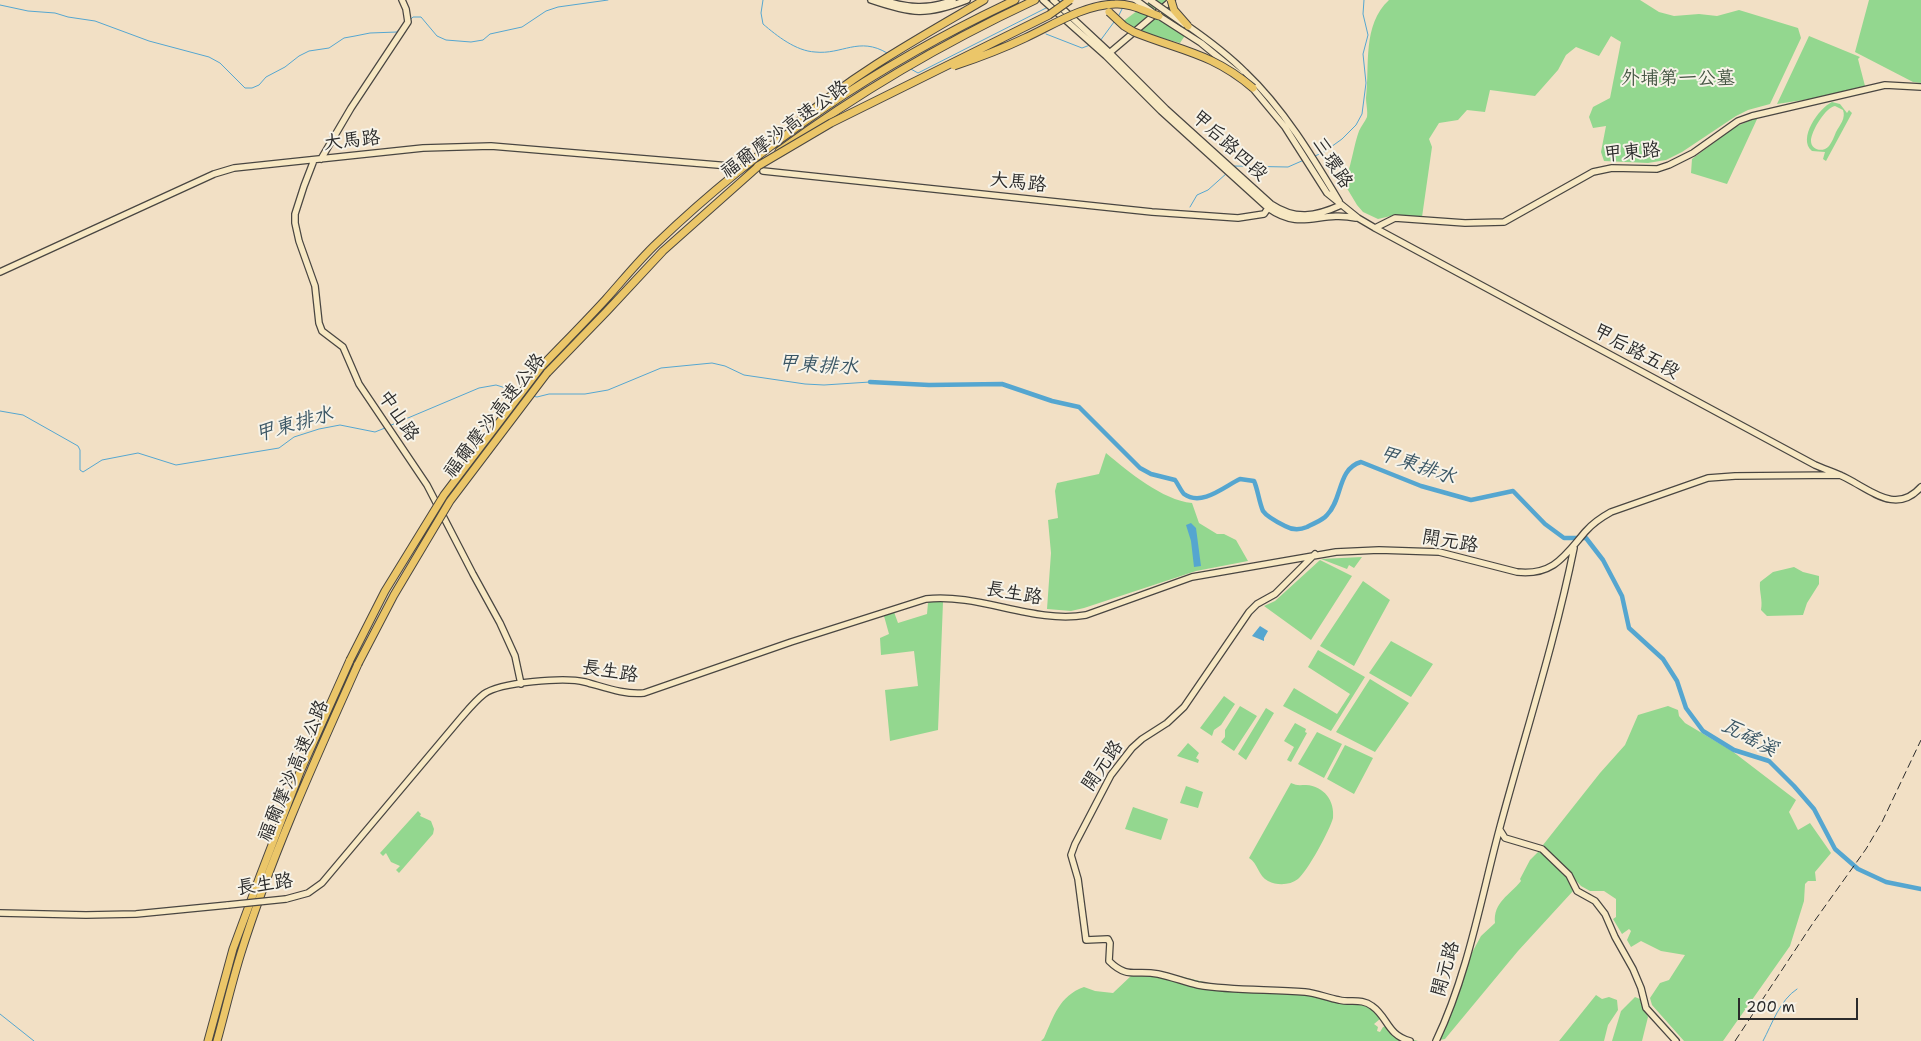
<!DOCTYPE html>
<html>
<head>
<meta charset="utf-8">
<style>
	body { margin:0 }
	#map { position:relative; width:1921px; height:1041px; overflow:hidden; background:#f2e0c5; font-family:"Shantell Sans",sans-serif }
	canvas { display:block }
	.scale { position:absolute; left:1738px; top:998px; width:120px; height:22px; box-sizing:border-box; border:2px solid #2b2b2b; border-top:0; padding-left:6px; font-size:15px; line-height:18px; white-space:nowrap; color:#2b2b2b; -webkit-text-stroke:4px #f7f3e8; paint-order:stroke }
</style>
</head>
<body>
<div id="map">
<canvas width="1921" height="1041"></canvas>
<div class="scale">200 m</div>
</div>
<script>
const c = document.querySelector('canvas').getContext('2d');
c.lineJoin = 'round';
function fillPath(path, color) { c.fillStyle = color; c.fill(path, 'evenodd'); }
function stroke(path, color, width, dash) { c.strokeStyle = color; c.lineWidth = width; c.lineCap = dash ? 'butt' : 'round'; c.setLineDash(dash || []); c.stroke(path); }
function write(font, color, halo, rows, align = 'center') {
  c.font = font + ' "Shantell Sans","LXGW WenKai TC",sans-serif'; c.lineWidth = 4; c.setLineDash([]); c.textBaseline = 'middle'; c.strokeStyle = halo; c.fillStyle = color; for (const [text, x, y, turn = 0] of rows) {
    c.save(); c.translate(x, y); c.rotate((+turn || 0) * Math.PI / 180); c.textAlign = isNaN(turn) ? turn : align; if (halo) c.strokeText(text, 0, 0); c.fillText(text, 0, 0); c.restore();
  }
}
fillPath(new Path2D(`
	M 1152,0 L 1166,0 L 1170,9 L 1188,31 L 1180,43 L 1147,34 L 1122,22 Z
	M 1389,0 L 1640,0 L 1659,12 L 1674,16 L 1699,14 L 1717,16 L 1739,10 L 1798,28 L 1801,38 L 1770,104 L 1748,110 L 1736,116 L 1682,152 L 1666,160 L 1648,163 L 1604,161 L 1601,152 L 1606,126 L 1593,128 L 1589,117 L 1593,107 L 1610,98 L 1621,42 L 1611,36 L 1599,56 L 1576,47 L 1566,55 L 1558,70 L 1535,96 L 1490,90 L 1485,112 L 1467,110 L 1458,120 L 1439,123 L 1429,139 L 1432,147 L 1422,217 L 1395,215 L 1378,219 L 1363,212 L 1357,205 L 1342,180 L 1347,176 C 1352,161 1354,145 1359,131 C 1361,126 1365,122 1367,117 C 1368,111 1366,104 1366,98 C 1370,65 1362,25 1389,0 Z
	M 1869,0 L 1921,0 L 1921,83 L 1913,82 L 1855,52 Z
	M 1809,36 L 1860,57 L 1858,59 L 1865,86 L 1810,99 L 1777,104 Z
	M 1832,102 L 1840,104 L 1847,113 L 1849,110 L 1852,113 L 1826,161 L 1823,159 L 1825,152 L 1812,151 C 1797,139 1819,108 1832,102 ZM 1835,106 L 1843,110 C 1846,118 1840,125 1836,132 C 1834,137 1832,142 1829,146 C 1823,153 1811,150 1811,141 C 1811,131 1826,107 1835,106 Z
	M 1758,117 L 1727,184 L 1691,173 L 1692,159 L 1735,127 Z
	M 1106,453 C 1129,472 1162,500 1192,503 L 1199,523 L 1217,534 L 1224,534 L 1236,540 L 1248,561 L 1196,571 L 1084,608 L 1071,611 L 1047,609 L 1051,553 L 1048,520 L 1058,518 L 1055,491 L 1057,483 L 1099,474 Z
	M 1362,557 L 1354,568 L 1349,565 L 1347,569 L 1321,559 Z
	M 1320,560 L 1352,576 L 1311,640 L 1264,606 L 1275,601 Z
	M 1794,567 L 1803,572 L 1819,576 L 1819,584 L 1807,603 L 1803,615 L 1767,616 L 1761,610 C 1763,600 1759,592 1760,582 L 1773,572 Z
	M 1363,581 L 1390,600 L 1354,666 L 1320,646 Z
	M 931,601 L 943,602 L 938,730 L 890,741 L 885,690 L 918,686 L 914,651 L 881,655 L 880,638 L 889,634 L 884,616 L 894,612 L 898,623 L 927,614 L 928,603 Z
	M 1391,641 L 1433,664 L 1411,697 L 1369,673 Z
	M 1318,650 L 1365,677 L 1331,731 L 1283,706 L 1294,688 L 1337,714 L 1350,694 L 1308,667 Z
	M 1370,679 L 1409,703 L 1375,752 L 1336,732 Z
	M 1224,696 L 1235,704 L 1221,725 L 1214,730 L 1212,736 L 1200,728 Z
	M 1240,706 L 1257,716 L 1234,751 L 1221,742 L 1225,737 L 1225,730 Z
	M 1668,706 L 1678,710 L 1679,716 L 1685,723 L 1732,751 L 1796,800 L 1789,812 L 1798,830 L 1810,823 L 1831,853 L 1815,872 L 1816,881 L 1808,881 L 1805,884 L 1804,901 L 1790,946 L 1723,1041 L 1684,1041 L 1652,1005 L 1650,998 L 1660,983 L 1669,980 L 1685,955 L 1661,951 L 1641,941 L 1631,947 L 1627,940 L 1631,931 L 1629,929 L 1622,934 L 1613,919 L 1616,917 L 1616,899 L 1604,891 L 1590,891 L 1581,886 L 1543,845 L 1600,773 L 1625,745 L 1638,715 Z
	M 1266,708 L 1274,713 L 1246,760 L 1238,754 Z
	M 1295,723 L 1306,729 L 1305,732 L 1307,733 L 1291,762 L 1287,760 L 1294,747 L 1284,741 Z
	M 1317,732 L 1342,744 L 1324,778 L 1298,764 Z
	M 1188,743 L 1199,753 L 1196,758 L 1199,760 L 1198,763 L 1177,756 Z
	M 1345,745 L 1373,758 L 1354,794 L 1327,779 Z
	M 1291,783 C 1297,786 1300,785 1306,785 C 1324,786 1335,801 1333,818 C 1330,830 1307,872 1298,879 C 1290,885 1278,886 1268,881 C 1258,876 1258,863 1249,858 Z
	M 1186,786 L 1203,792 L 1198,808 L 1180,803 Z
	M 1133,807 L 1168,819 L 1161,840 L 1125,829 Z
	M 418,811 L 421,814 L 420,816 L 431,821 L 434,829 L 433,834 L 399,873 L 396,870 L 400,866 L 391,862 L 386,853 L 383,856 L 380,853 Z
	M 1541,849 L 1567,875 L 1573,891 L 1518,951 L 1445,1039 L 1435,1041 L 1468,960 L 1481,936 L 1495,923 C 1493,902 1510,895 1521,881 L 1520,879 L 1530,860 Z
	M 1167,973 L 1216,985 L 1301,989 L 1338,1000 L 1360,1001 L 1372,1009 L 1380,1019 L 1374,1024 L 1378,1027 L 1377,1031 L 1380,1032 L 1383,1027 L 1387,1026 L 1396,1035 L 1418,1041 L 1041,1041 L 1044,1038 C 1054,1016 1059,996 1084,987 L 1095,991 L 1113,993 L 1132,975 Z
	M 1596,995 L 1602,999 L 1609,997 L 1617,1000 L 1618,1010 L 1608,1025 L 1604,1041 L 1559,1041 Z
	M 1635,997 L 1640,999 L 1648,1017 L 1642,1041 L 1612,1041 L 1621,1011 Z`), '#93d78f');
fillPath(new Path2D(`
	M 1191,523 L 1196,528 L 1201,566 L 1194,567 L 1191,541 L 1186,525 Z
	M 1260,626 L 1268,631 L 1264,638 L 1264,641 L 1252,636 Z`), '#55a6d0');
stroke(new Path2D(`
	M 763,0 L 761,13 L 763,24 C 777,36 796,51 815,52 C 842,55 859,36 887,53
	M 1059,2 L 1063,0
	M 0,5 L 28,11 L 55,13 L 68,17 L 95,21 L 149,41 L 209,57 L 220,63 L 245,88 L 252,88 L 259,85 L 266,77 L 285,67 L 299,56 L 309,51 L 329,48 L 344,38 L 355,36 L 370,33 L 397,32 L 402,26
	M 1118,17 L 1123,7
	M 411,19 L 413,17 L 421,17 L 437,36 L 446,40 L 471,42 L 483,40 L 490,34 L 522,27 L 546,11 L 558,7 L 608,0
	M 1046,34 L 1082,48 L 1090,45
	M 1100,41 L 1114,22
	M 909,68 L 918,73 L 1048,7
	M 1315,156 L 1324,152 L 1342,139 L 1356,125 L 1362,114 L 1366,83 L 1363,54 L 1368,35 L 1363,14 L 1364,0
	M 1233,166 L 1288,167 L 1304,160
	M 1190,207 L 1197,195 L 1208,190 L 1227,173
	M 532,396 L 537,397 L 549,394 L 585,394 L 608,390 L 661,368 L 712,363 L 725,366 L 744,375 L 805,384 L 824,385 L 870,382
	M 0,411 L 23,415 L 78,446 L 80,450 L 80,470 L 83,472 L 102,460 L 138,453 L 176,465 L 279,448 L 294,437 L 319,429 L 340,425 L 375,432 L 385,428
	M 389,426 L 479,388 L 496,385 L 519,392
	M 0,1014 L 34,1041
	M 1763,1041 C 1772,1024 1780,1000 1797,989`), '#55a6d0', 1);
stroke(new Path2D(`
	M 870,382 L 929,385 L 1002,384 L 1052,401 L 1079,407 L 1140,468 L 1151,474 L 1175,480 C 1178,484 1181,491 1184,494 C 1202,507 1225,486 1240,479 L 1254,481 C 1258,490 1259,502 1263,511 C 1267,517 1279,523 1285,526 C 1292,530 1300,530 1307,527 C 1314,523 1322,521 1327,515 C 1343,499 1337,469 1361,462 L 1421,486 L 1471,500 L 1513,491 L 1545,524 L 1564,538 L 1586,538 L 1603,560 L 1622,596 L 1629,628 L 1663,659 L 1677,681 L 1686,708 L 1703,731 L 1734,750 L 1769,761 L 1794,786 L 1814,809 L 1835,849 L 1858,869 L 1886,882 L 1921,889`), '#55a6d0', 4.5);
stroke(new Path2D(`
	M 730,166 L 756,170`), '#cabca6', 5.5, [5.5, 3]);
const secondary = new Path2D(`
	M 871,0 C 912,14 926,16 967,0
	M 883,0 C 907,8 929,10 953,0
	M 1043,0 L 1106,56 L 1161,111 L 1268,208 C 1302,232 1319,210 1356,218
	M 1053,0 L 1110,53 L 1166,109 L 1271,204 C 1295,220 1315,217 1341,205
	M 1159,16 L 1201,43 L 1240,75
	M 1188,26 C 1208,40 1228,55 1245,72 C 1283,108 1312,156 1339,201
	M 1107,55 L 1172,0
	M 1250,85 L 1285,127 L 1327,193 L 1358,218 L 1375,228 L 1815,465 C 1826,470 1837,473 1848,479 C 1873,492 1897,514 1921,487
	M 321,159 L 351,108 L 408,22 L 406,9 L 402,0
	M 314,160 L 304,186 L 295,214 L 295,223 L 299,241 L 315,286 L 319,323 L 322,331 L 343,347 L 359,384 L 427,485 L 473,574 L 500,623 L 515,656 L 521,684
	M 763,171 L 1152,212 L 1238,218 L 1264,214 L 1271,204
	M 1375,228 L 1395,218 L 1465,223 L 1504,222 L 1593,172 L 1612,168 L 1657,169 L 1669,165 L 1693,153 L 1738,121 L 1752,116 L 1885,85 L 1921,87
	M 0,272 L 214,174 L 234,168 L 423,148 L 491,146 L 730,166
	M 1315,554 L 1275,594 L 1257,604 L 1249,612 L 1184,707 L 1167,723 L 1142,739 L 1132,748 L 1111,775 L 1075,844 L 1071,855 L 1078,879 L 1086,940 L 1108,939 L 1110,943 L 1109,961 C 1127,979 1135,970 1158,974 C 1172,977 1185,982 1198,985 C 1233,991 1270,989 1305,992 C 1317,993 1327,998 1339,1000 C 1350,1003 1362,998 1372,1006 C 1388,1017 1387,1035 1410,1041
	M 1500,830 L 1505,838 L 1542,849 L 1569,875 L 1577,891 L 1595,901 L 1605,914 L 1615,937 L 1633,969 L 1641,988 L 1646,1008 L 1676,1041
	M 286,899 L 308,893 L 322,883 L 460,719 C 467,711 475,701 484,694 C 500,682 565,677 585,682 C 604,687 624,695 644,693 L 791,642 L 926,599 C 980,593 1033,624 1086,615 L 1192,577 L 1336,552 L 1379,550 L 1439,552 L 1517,572 C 1554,576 1565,555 1586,531 C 1593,523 1602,517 1611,512 L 1708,478 L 1735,476 L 1840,475
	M 0,913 L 86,915 L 136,914 L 228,905
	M 1436,1041 C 1468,974 1481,898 1500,827 C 1525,734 1555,642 1574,548`);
const highway = new Path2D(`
	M 797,123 C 853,74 919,38 984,0
	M 779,151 C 859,92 945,42 1035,0
	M 541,367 C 563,344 585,322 606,299 C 623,280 639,260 657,243 C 761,143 885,61 1015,0
	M 547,373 L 607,311 L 663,251 L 762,163
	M 208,1041 L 233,949 L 260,876 L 300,772 L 350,660
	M 217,1041 C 225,1012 232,982 241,953 C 272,854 316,758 358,664`);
stroke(secondary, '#494642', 8);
stroke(highway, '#494642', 9);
stroke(secondary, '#f7e8c3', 5.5);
stroke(highway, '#ebc669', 7);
stroke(new Path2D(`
	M 1735,1041 L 1813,923 L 1866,849 L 1882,822 L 1921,740`), '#2b2b2b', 1, [8, 4]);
const secondaryBridge = new Path2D(`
	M 1136,0 L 1152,12
	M 1150,0 L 1184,24
	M 228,905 L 286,899`);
const highwayBridge = new Path2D(`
	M 1171,0 L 1174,10 L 1188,26
	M 1109,12 L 1124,26 L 1134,32 C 1181,51 1212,53 1253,88
	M 954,66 C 978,58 1002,49 1025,38 C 1053,25 1083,5 1115,4 C 1130,3 1144,11 1159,16
	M 758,166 L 831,123 L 1049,15 L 1070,0
	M 350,660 L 385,591 L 444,495 L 541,367
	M 358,664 L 394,595 L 450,501 L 547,373`);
stroke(secondaryBridge, '#494642', 8, []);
stroke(highwayBridge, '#494642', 9, []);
stroke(secondaryBridge, '#f7e8c3', 5.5);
stroke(highwayBridge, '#ebc669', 7);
write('19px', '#455644', '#f7f3e8', [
	["外埔第一公墓",1678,79]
]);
write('19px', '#2b2b2b', '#f7f3e8', [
	["福爾摩沙高速公路",785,130,-36],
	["大馬路",352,141,-6],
	["甲后路四段",1229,146,42],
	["甲東路",1632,153,-5],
	["三環路",1332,163,57],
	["大馬路",1018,183,6],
	["甲后路五段",1636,352,28],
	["中山路",398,416,56],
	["福爾摩沙高速公路",495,416,-52],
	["開元路",1450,542,10],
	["長生路",1014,594,10],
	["長生路",610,672,9],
	["開元路",1103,766,-55],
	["福爾摩沙高速公路",294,771,-67],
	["長生路",265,885,-8],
	["開元路",1446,969,-74]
]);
write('italic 20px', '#3a5665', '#f7f3e8', [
	["甲東排水",818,366,3],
	["甲東排水",294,425,-16],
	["甲東排水",1417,466,19],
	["瓦磘溪",1749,738,27]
]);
</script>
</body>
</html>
